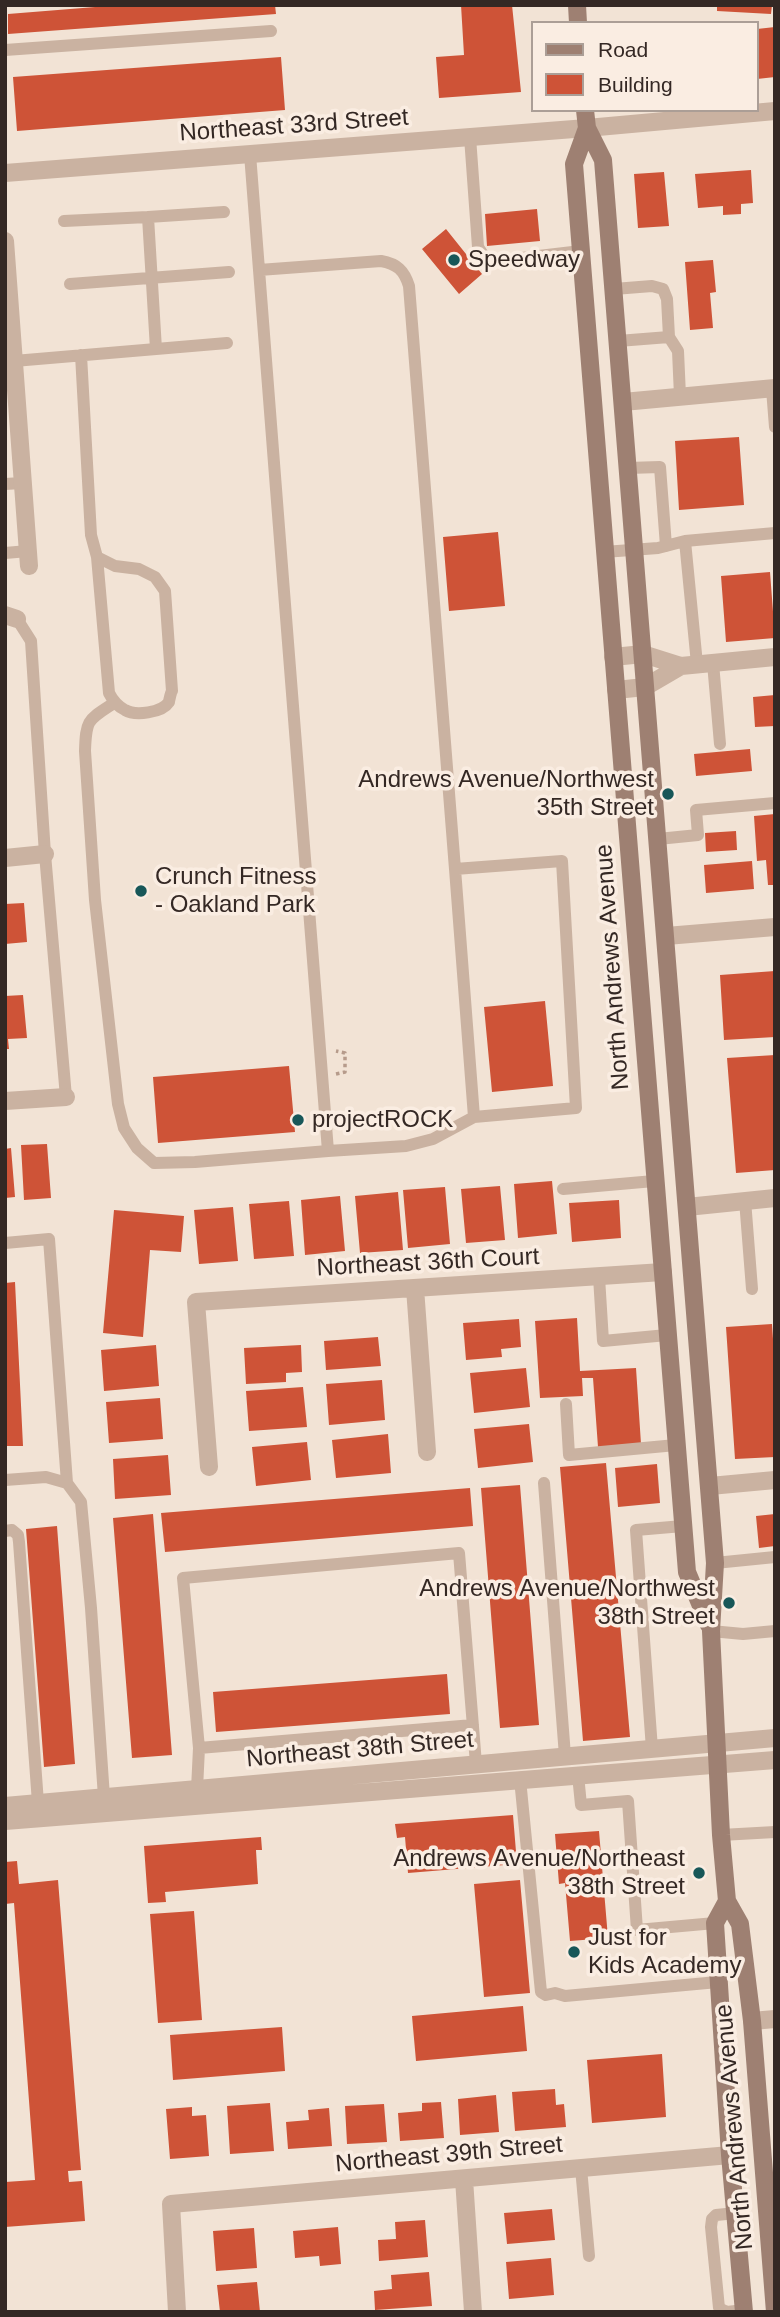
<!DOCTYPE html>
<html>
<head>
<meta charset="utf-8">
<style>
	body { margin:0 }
	#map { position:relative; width:780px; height:2317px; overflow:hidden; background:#f2e3d5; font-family:Arial,sans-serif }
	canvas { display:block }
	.frame { position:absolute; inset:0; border:7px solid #342824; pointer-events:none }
	.legend { position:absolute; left:531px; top:21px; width:228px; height:91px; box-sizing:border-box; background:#faede2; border:2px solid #ab9e96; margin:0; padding:9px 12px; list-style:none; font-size:21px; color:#342824 }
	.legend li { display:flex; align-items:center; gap:14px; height:35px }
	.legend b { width:35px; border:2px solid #ab9e96 }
</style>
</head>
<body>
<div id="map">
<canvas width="780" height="2317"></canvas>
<div class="frame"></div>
<ul class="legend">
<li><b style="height:9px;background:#9e8072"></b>Road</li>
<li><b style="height:19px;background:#ce5337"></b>Building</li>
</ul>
</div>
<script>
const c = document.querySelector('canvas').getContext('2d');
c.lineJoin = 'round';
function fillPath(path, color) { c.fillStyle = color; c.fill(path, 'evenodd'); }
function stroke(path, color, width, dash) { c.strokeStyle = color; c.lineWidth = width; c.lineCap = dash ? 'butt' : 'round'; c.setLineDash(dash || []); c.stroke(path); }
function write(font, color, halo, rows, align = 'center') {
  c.font = font + ' Arial,sans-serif'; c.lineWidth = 7; c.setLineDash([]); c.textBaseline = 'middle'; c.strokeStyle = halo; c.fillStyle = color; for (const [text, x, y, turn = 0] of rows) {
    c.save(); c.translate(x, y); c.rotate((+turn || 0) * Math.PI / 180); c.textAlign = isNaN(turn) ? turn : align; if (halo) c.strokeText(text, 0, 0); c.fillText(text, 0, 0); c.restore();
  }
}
fillPath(new Path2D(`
	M 120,5 L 275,5 L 276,14 L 8,34 L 8,14 Z
	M 461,5 L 512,5 L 521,92 L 439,98 L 436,57 L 464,55 Z
	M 717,5 L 772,5 L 771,14 L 717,11 Z
	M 775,27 L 775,77 L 757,79 L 757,29 Z
	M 281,57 L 285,110 L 17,131 L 13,77 Z
	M 751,170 L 753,203 L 741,204 L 741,214 L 723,215 L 723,206 L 698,208 L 695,174 Z
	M 664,172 L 669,226 L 638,228 L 634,174 Z
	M 537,209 L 540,241 L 487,246 L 485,214 Z
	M 446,229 L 482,274 L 459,294 L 422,249 Z
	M 713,260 L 716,292 L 710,293 L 713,328 L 690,330 L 685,262 Z
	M 739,437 L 744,505 L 679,510 L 675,441 Z
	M 498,532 L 505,606 L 449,611 L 443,537 Z
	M 770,572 L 775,638 L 726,642 L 721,576 Z
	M 775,695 L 775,726 L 755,727 L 753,697 Z
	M 750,749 L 752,771 L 696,776 L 694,754 Z
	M 775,814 L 775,885 L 768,885 L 766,860 L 757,861 L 754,816 Z
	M 736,831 L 737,850 L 706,852 L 705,833 Z
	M 752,861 L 754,889 L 706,893 L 704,865 Z
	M 24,903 L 27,942 L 5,944 L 5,904 Z
	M 775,971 L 775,1037 L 724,1040 L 720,975 Z
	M 23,995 L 27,1038 L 8,1039 L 9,1049 L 5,1049 L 5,996 Z
	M 545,1001 L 553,1086 L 492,1092 L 484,1007 Z
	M 775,1055 L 775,1170 L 736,1173 L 727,1058 Z
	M 289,1066 L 295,1132 L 158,1143 L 153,1077 Z
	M 47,1144 L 51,1198 L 24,1200 L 21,1145 Z
	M 11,1148 L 15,1197 L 5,1198 L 5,1149 Z
	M 552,1181 L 557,1234 L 518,1238 L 514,1184 Z
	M 500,1186 L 505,1240 L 466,1243 L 461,1189 Z
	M 445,1187 L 450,1244 L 408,1248 L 403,1190 Z
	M 398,1192 L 403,1250 L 360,1253 L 355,1196 Z
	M 340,1196 L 345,1251 L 305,1255 L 301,1200 Z
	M 619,1200 L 621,1238 L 572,1242 L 569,1203 Z
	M 289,1201 L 294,1256 L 254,1259 L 249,1204 Z
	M 233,1207 L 238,1261 L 199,1264 L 194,1210 Z
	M 114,1210 L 184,1216 L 181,1252 L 150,1250 L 143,1337 L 103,1333 Z
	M 15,1282 L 23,1446 L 5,1446 L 5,1283 Z
	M 577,1318 L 580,1371 L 636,1368 L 641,1444 L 598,1447 L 593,1378 L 582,1378 L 583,1396 L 540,1398 L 535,1321 Z
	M 519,1319 L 521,1347 L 501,1349 L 502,1357 L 466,1360 L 463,1323 Z
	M 772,1324 L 775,1369 L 775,1457 L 735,1459 L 726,1327 Z
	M 378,1337 L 381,1366 L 326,1370 L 324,1341 Z
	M 156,1345 L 159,1386 L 104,1391 L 101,1350 Z
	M 301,1345 L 302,1372 L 286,1373 L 286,1382 L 246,1384 L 244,1348 Z
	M 526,1368 L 530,1407 L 474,1413 L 470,1373 Z
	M 382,1380 L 385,1420 L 329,1425 L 326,1384 Z
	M 303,1387 L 307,1427 L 249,1431 L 246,1391 Z
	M 160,1398 L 163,1439 L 109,1443 L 106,1402 Z
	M 529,1424 L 533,1462 L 478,1468 L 474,1429 Z
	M 388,1434 L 391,1473 L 336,1478 L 332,1440 Z
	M 307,1442 L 311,1480 L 256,1486 L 252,1447 Z
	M 168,1455 L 171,1495 L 115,1499 L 113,1459 Z
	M 606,1463 L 630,1737 L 583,1741 L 560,1467 Z
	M 657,1464 L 660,1503 L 618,1507 L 615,1468 Z
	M 520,1485 L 539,1725 L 500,1728 L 481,1488 Z
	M 470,1488 L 473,1526 L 165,1552 L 161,1513 Z
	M 153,1514 L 172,1755 L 132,1758 L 113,1518 Z
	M 775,1514 L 775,1546 L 759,1548 L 756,1516 Z
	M 57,1526 L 75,1764 L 44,1767 L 26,1529 Z
	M 447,1674 L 450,1714 L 216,1732 L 213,1692 Z
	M 513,1815 L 517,1864 L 408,1873 L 405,1837 L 397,1838 L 395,1824 Z
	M 599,1831 L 608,1938 L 570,1941 L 565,1883 L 559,1884 L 555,1834 Z
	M 261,1837 L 262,1850 L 256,1850 L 258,1884 L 165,1892 L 166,1902 L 148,1903 L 144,1846 Z
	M 17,1861 L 19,1884 L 58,1880 L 81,2170 L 68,2171 L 69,2182 L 82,2181 L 85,2221 L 5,2227 L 5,2182 L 35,2180 L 14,1903 L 5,1904 L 5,1862 Z
	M 520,1880 L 530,1993 L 484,1997 L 474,1884 Z
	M 194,1911 L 202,2020 L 158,2023 L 150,1914 Z
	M 523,2006 L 527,2051 L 416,2061 L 412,2016 Z
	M 282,2027 L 285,2071 L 173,2080 L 170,2035 Z
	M 662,2054 L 666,2117 L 592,2123 L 587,2060 Z
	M 555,2089 L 556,2105 L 564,2104 L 566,2127 L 515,2131 L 512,2092 Z
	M 496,2095 L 499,2132 L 460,2135 L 458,2099 Z
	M 441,2102 L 444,2138 L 400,2141 L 398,2113 L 422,2111 L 422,2103 Z
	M 270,2103 L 274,2151 L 230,2154 L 227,2106 Z
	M 384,2104 L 387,2142 L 347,2144 L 345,2106 Z
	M 192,2107 L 192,2116 L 206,2115 L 209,2156 L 170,2159 L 166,2109 Z
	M 329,2108 L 332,2146 L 288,2149 L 286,2122 L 309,2120 L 308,2110 Z
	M 552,2209 L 555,2240 L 507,2244 L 504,2213 Z
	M 425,2220 L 428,2257 L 379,2261 L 378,2240 L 396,2239 L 395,2222 Z
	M 338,2227 L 341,2264 L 320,2266 L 319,2256 L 295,2258 L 293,2231 Z
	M 254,2228 L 257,2268 L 216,2271 L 213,2231 Z
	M 551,2258 L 554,2295 L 509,2299 L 506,2262 Z
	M 429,2272 L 432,2306 L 375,2310 L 374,2291 L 392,2289 L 391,2275 Z
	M 257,2282 L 260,2312 L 220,2312 L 217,2285 Z`), '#ce5337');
stroke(new Path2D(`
	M 336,1074 L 345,1072 L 345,1053 L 336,1051`), '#b69b8b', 3.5, [3.5, 3.5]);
stroke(new Path2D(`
	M 5,50 L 271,31
	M 470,137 L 478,247 L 488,262 L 581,251
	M 250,154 C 261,296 272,437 283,579 L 328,1151 L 406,1146 L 433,1139 L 474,1117 L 576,1108 L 562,861 L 455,869 L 409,286 C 404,270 397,264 381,261 L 259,270
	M 148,217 L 224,212
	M 64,221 L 148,217 L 156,349
	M 70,284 L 229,272
	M 614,289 L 652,286 L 663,289 L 667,299 L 669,337 L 678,351 L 680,396
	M 618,341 L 669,337
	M 81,355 L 91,535 L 97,557 L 115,566 L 139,569 L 155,577 L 165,591 L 172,691 C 171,692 169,701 169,702 C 162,713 135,716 125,710 C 117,706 113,701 109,693 L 97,557
	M 14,361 L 227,343
	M 772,389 L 775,427
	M 628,468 L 660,467 L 666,546
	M 5,484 L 22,483
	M 685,541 L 697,664
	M 604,552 L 658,548 L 685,541 L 775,533
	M 5,553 L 28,551
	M 17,619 L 31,641 L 45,854 L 66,1097
	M 713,663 L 720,744
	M 114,703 C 88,720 86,719 85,751 L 95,900 L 118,1104 L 124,1128 L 137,1148 L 154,1163 L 195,1162 L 328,1151
	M 658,839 L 698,835 L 696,810 L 775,803
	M 455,869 L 474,1117
	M 563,1189 L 654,1181
	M 745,1200 L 752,1289
	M 5,1243 L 49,1239 L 67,1483
	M 599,1277 L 603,1341 L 667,1335
	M 566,1404 L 569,1455 L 676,1445
	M 5,1480 L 46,1477 L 67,1483 L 81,1502 L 91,1608 L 104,1797 L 101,1802
	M 544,1483 L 565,1756
	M 5,1531 L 12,1530 L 18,1535 L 19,1542 L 38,1803
	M 715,1563 L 775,1557
	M 711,1631 L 743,1634 L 775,1631
	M 199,1748 L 473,1725
	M 652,1749 L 636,1530 L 683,1526
	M 578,1775 L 581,1805 L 628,1801 L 637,1930 L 715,1923
	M 520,1779 L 541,1992 L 546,1995 L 555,1993 L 565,1996 L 718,1982
	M 197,1789 L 199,1748 L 183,1578 L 459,1553 L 476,1764
	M 721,1835 L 775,1832
	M 581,2168 L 589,2256
	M 736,2213 L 716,2215 L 712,2219 L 711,2227 L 719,2308 L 727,2312 L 744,2310`), '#cab2a1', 12);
stroke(new Path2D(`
	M 5,173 L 587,128 L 775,111
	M 5,241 L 29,566
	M 623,402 L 775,388
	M 5,615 L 17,619
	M 613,657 L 643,654 L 681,666
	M 616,690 L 645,687 L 681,666 L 775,657
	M 5,858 L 45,854
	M 666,936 L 775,927
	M 5,1101 L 66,1097
	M 687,1207 L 775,1198
	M 415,1288 L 427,1452
	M 209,1467 L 196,1302 L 663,1272
	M 710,1486 L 775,1480
	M 752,2021 L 775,2019
	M 464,2179 L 473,2312
	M 177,2312 L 171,2204 L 730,2155`), '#cab2a1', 18);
stroke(new Path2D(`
	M 5,1806 L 775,1738
	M 5,1821 L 775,1760`), '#cab2a1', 18);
stroke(new Path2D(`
	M 577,5 L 578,23
	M 585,110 L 587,128 L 603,160 L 715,1563 L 711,1631 L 721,1835 L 727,1901 L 740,1924 L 752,2021 L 775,2312
	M 587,128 L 574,164 L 687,1572 L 709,1625
	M 727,1901 L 715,1923 L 730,2155 L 744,2312`), '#9e8072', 18);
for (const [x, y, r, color] of [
	[454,260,7,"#185758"],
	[668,794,7,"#185758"],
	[141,891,7,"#185758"],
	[298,1120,7,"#185758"],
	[729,1603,7,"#185758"],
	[699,1873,7,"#185758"],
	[574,1952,7,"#185758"]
]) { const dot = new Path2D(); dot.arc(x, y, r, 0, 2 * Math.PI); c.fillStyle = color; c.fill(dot); stroke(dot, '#faede2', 2.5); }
write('24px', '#342824', '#faede2', [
	["Northeast 33rd Street",294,126,-4],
	["North Andrews Avenue",613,967,-94],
	["Northeast 36th Court",428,1263,-3],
	["Northeast 38th Street",360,1750,-5],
	["North Andrews Avenue",735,2127,-95],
	["Northeast 39th Street",449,2155,-5]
]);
write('24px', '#342824', '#faede2', [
	["Speedway",468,260],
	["Andrews Avenue/Northwest",654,780,"right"],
	["35th Street",654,808,"right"],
	["Crunch Fitness",155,877],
	["- Oakland Park",155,905],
	["projectROCK",312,1120],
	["Andrews Avenue/Northwest",715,1589,"right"],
	["38th Street",715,1617,"right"],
	["Andrews Avenue/Northeast",685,1859,"right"],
	["38th Street",685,1887,"right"],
	["Just for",588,1938],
	["Kids Academy",588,1966]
], 'left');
</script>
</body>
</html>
